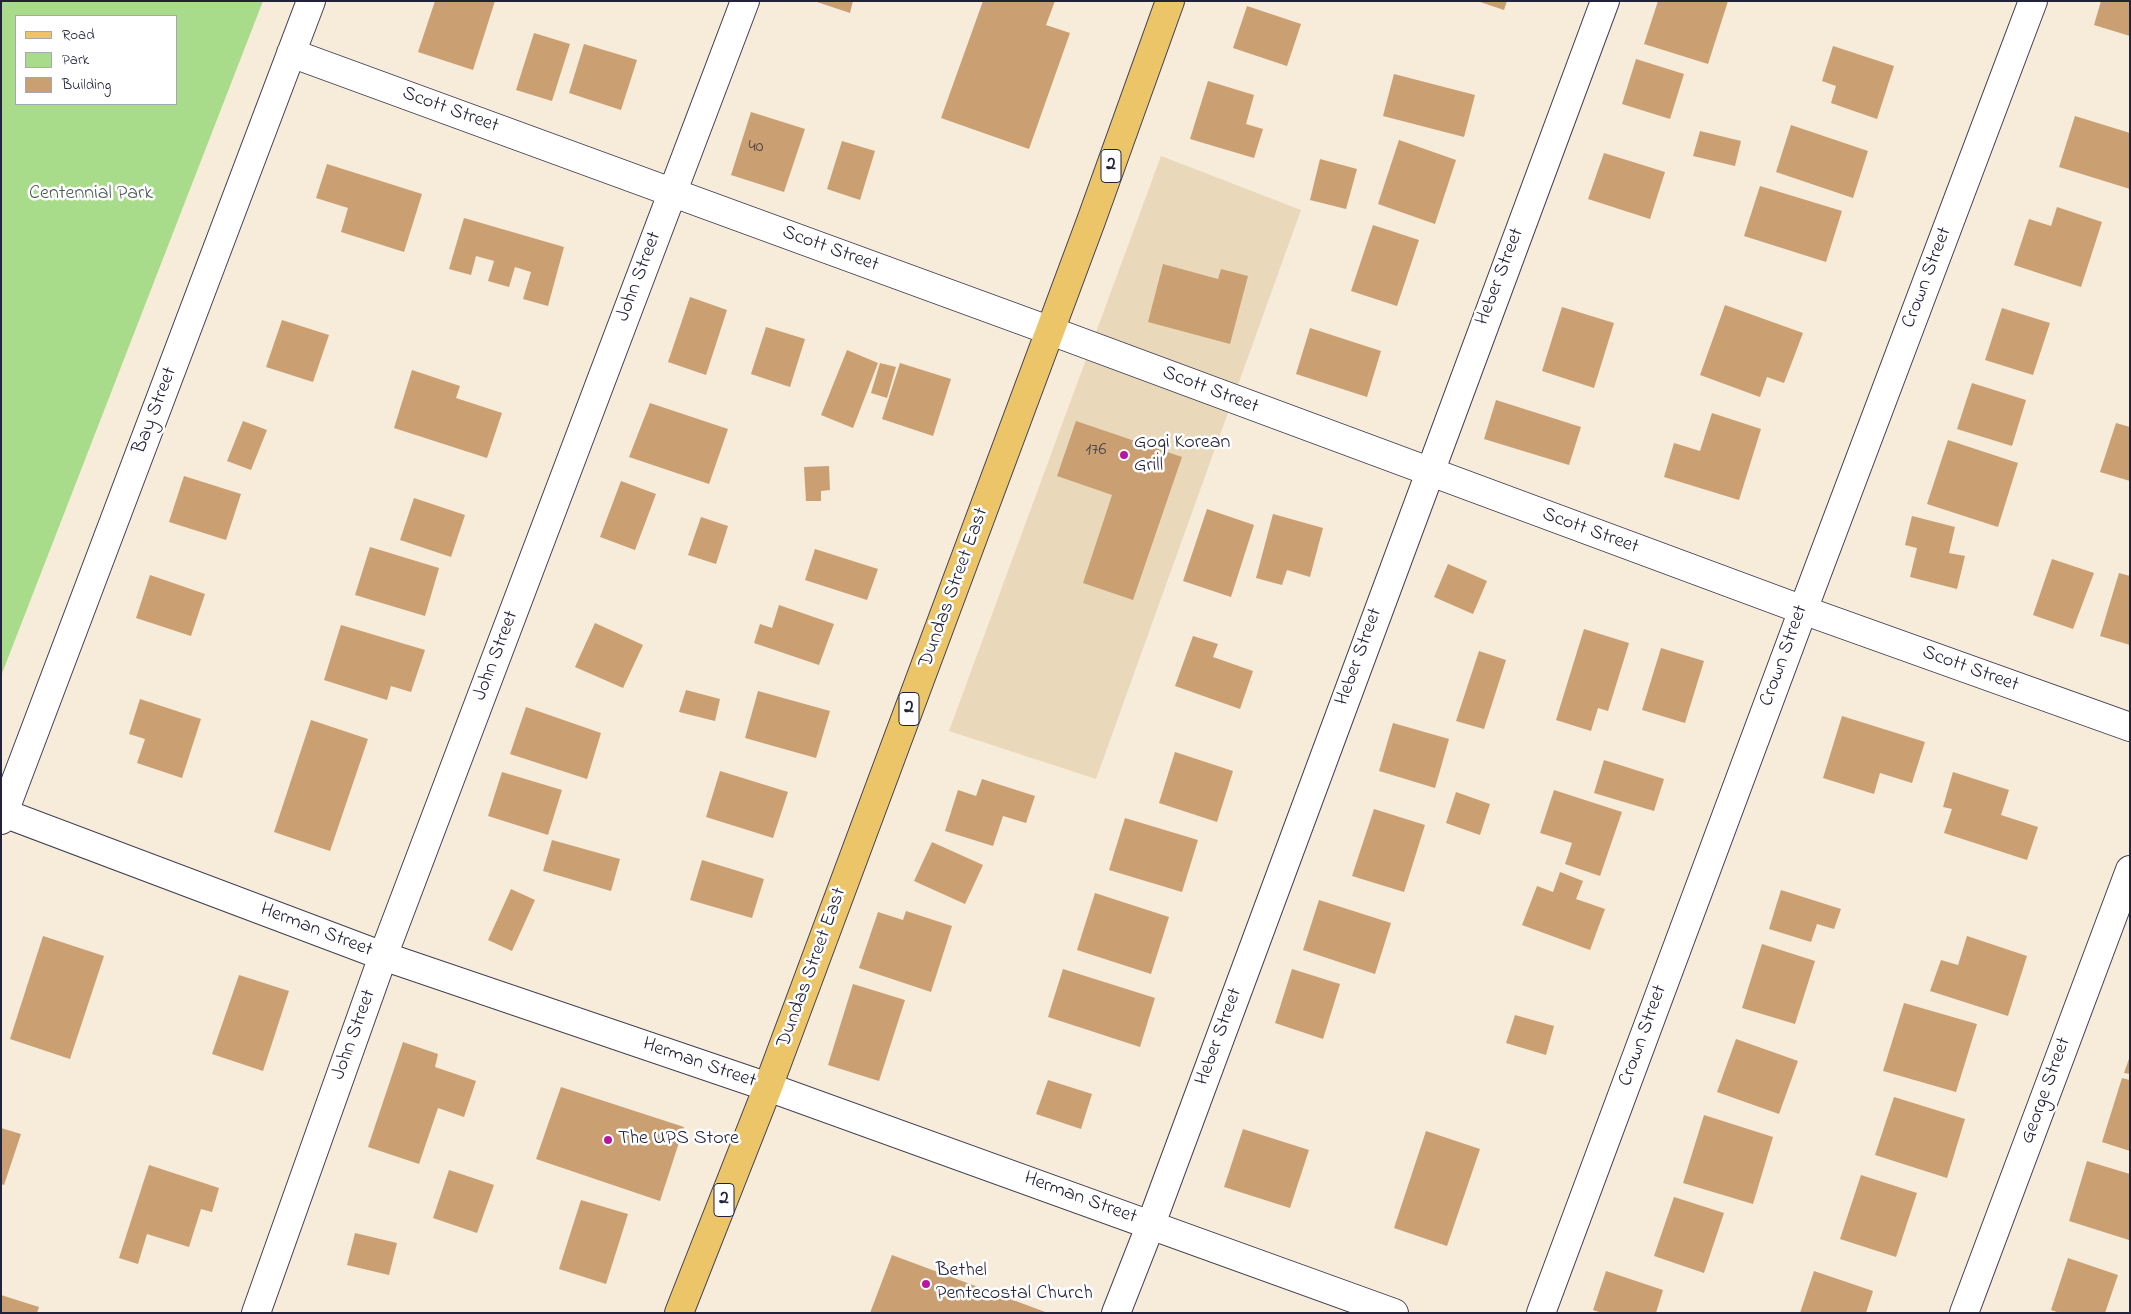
<!DOCTYPE html>
<html>
<head>
<meta charset="utf-8">
<style>
	body { margin:0 }
	#map { position:relative; width:2131px; height:1314px; overflow:hidden; background:#f7ebda; font-family:"Indie Flower",sans-serif }
	canvas { display:block }
	.frame { position:absolute; inset:0; border:2px solid #22223b; pointer-events:none }
	.legend { position:absolute; left:15px; top:15px; width:162px; height:90px; box-sizing:border-box; background:#fff; border:1px solid #a7a7b1; margin:0; padding:6px 9px; list-style:none; font-size:15px; color:#22223b }
	.legend li { display:flex; align-items:center; gap:10px; height:25px }
	.legend b { width:25px; border:1px solid #a7a7b1 }
</style>
</head>
<body>
<div id="map">
<canvas width="2131" height="1314"></canvas>
<div class="frame"></div>
<ul class="legend">
<li><b style="height:6px;background:#edc569"></b>Road</li>
<li><b style="height:14px;background:#a8db8a"></b>Park</li>
<li><b style="height:14px;background:#caa072"></b>Building</li>
</ul>
</div>
<script>
const c = document.querySelector('canvas').getContext('2d');
c.lineJoin = 'round';
function fillPath(path, color) { c.fillStyle = color; c.fill(path, 'evenodd'); }
function stroke(path, color, width, dash) { c.strokeStyle = color; c.lineWidth = width; c.lineCap = dash ? 'butt' : 'round'; c.setLineDash(dash || []); c.stroke(path); }
function write(font, color, halo, rows, align = 'center') {
  c.font = font + ' "Indie Flower",sans-serif'; c.lineWidth = 5; c.setLineDash([]); c.textBaseline = 'middle'; c.strokeStyle = halo; c.fillStyle = color; for (const [text, x, y, turn = 0] of rows) {
    c.save(); c.translate(x, y); c.rotate((+turn || 0) * Math.PI / 180); c.textAlign = isNaN(turn) ? turn : align; if (halo) c.strokeText(text, 0, 0); c.fillText(text, 0, 0); c.restore();
  }
}
fillPath(new Path2D(`
	M 1161,156 L 1301,210 L 1096,779 L 949,731 Z`), '#e9d9ba');
fillPath(new Path2D(`
	M 1,1 L 263,1 L 1,676 ZM 16,16 L 176,16 L 176,104 L 16,104 Z`), '#a8db8a');
fillPath(new Path2D(`
	M 435,1 L 495,1 L 473,70 L 418,52 Z
	M 814,1 L 853,1 L 850,13 Z
	M 983,1 L 1055,1 L 1046,25 L 1070,33 L 1029,149 L 941,118 Z
	M 1477,1 L 1507,1 L 1504,10 Z
	M 1658,1 L 1728,1 L 1708,64 L 1644,44 Z
	M 2101,1 L 2130,1 L 2130,36 L 2094,25 Z
	M 1247,6 L 1301,24 L 1287,66 L 1233,48 Z
	M 534,33 L 570,44 L 552,101 L 516,90 Z
	M 584,44 L 637,60 L 621,110 L 569,93 Z
	M 1833,46 L 1894,66 L 1877,119 L 1831,103 L 1836,86 L 1822,81 Z
	M 1636,59 L 1684,74 L 1670,119 L 1622,104 Z
	M 1394,74 L 1475,95 L 1464,137 L 1383,116 Z
	M 1208,81 L 1254,95 L 1246,124 L 1263,129 L 1254,158 L 1190,139 Z
	M 751,112 L 805,129 L 784,192 L 731,175 Z
	M 2075,116 L 2130,133 L 2130,189 L 2059,167 Z
	M 1791,125 L 1868,151 L 1853,198 L 1776,172 Z
	M 1700,131 L 1741,141 L 1735,166 L 1693,156 Z
	M 1399,140 L 1456,160 L 1435,224 L 1378,204 Z
	M 842,141 L 875,151 L 860,200 L 827,189 Z
	M 1604,153 L 1665,172 L 1650,219 L 1588,199 Z
	M 1320,159 L 1357,169 L 1346,209 L 1310,200 Z
	M 327,164 L 422,194 L 404,252 L 341,232 L 348,208 L 316,198 Z
	M 1760,186 L 1842,211 L 1826,262 L 1744,236 Z
	M 2057,207 L 2102,222 L 2081,287 L 2014,265 L 2029,219 L 2051,226 Z
	M 464,218 L 564,247 L 548,306 L 523,299 L 531,272 L 515,267 L 509,287 L 488,281 L 494,261 L 476,256 L 471,275 L 449,269 Z
	M 1373,225 L 1419,240 L 1397,306 L 1351,291 Z
	M 1163,264 L 1218,279 L 1221,269 L 1248,276 L 1230,344 L 1148,322 Z
	M 690,297 L 727,310 L 706,375 L 668,362 Z
	M 1725,305 L 1803,333 L 1784,383 L 1767,377 L 1760,397 L 1700,375 Z
	M 1562,307 L 1614,323 L 1594,388 L 1542,371 Z
	M 2002,308 L 2050,323 L 2033,375 L 1985,360 Z
	M 282,320 L 329,335 L 313,382 L 266,367 Z
	M 766,327 L 805,339 L 790,387 L 751,374 Z
	M 1310,328 L 1381,351 L 1367,397 L 1296,374 Z
	M 847,350 L 878,363 L 853,428 L 821,415 Z
	M 880,363 L 896,367 L 887,398 L 871,393 Z
	M 900,363 L 951,379 L 933,436 L 882,419 Z
	M 412,370 L 460,386 L 456,398 L 502,413 L 487,458 L 394,428 Z
	M 1972,383 L 2026,400 L 2012,446 L 1957,429 Z
	M 1496,400 L 1581,427 L 1569,465 L 1484,439 Z
	M 650,403 L 728,429 L 709,484 L 629,457 Z
	M 1712,413 L 1761,429 L 1739,500 L 1664,477 L 1674,443 L 1700,451 Z
	M 243,421 L 267,430 L 251,470 L 227,461 Z
	M 1076,421 L 1182,457 L 1133,600 L 1083,583 L 1112,495 L 1057,476 Z
	M 2116,423 L 2130,427 L 2130,481 L 2100,472 Z
	M 1948,440 L 2018,463 L 1998,527 L 1927,504 Z
	M 829,466 L 830,490 L 821,491 L 821,501 L 806,501 L 804,467 Z
	M 184,476 L 241,494 L 226,540 L 169,522 Z
	M 621,481 L 656,494 L 635,550 L 600,537 Z
	M 414,498 L 465,515 L 451,557 L 400,540 Z
	M 1207,509 L 1254,525 L 1231,597 L 1183,581 Z
	M 1273,514 L 1323,528 L 1310,577 L 1287,570 L 1282,585 L 1256,578 Z
	M 1912,516 L 1955,527 L 1949,553 L 1965,556 L 1957,589 L 1910,577 L 1917,548 L 1905,545 Z
	M 701,517 L 728,526 L 716,564 L 688,555 Z
	M 370,547 L 439,568 L 425,616 L 355,595 Z
	M 815,549 L 878,569 L 867,600 L 805,580 Z
	M 2052,559 L 2094,573 L 2073,629 L 2033,615 Z
	M 1448,564 L 1487,581 L 1473,614 L 1434,597 Z
	M 2119,573 L 2130,576 L 2130,645 L 2100,636 Z
	M 150,575 L 205,594 L 191,636 L 136,618 Z
	M 779,605 L 834,624 L 819,665 L 754,643 L 760,624 L 772,628 Z
	M 595,623 L 643,645 L 623,688 L 575,667 Z
	M 341,625 L 425,650 L 411,692 L 391,686 L 387,700 L 324,680 Z
	M 1584,629 L 1629,643 L 1608,711 L 1598,708 L 1591,731 L 1556,720 Z
	M 1193,636 L 1218,644 L 1213,657 L 1253,671 L 1240,709 L 1175,686 Z
	M 1661,648 L 1704,661 L 1685,723 L 1642,710 Z
	M 1479,651 L 1506,660 L 1484,729 L 1456,721 Z
	M 686,690 L 720,699 L 715,721 L 679,712 Z
	M 758,691 L 830,711 L 816,758 L 745,738 Z
	M 140,699 L 201,719 L 182,778 L 137,763 L 145,739 L 129,734 Z
	M 526,707 L 601,733 L 587,779 L 510,754 Z
	M 1842,716 L 1925,742 L 1912,783 L 1880,773 L 1874,794 L 1823,778 Z
	M 311,720 L 368,739 L 330,851 L 274,832 Z
	M 1393,723 L 1449,739 L 1435,788 L 1379,771 Z
	M 1175,752 L 1233,771 L 1217,822 L 1159,803 Z
	M 1604,760 L 1664,779 L 1654,811 L 1594,793 Z
	M 720,771 L 788,792 L 773,838 L 706,817 Z
	M 502,772 L 562,790 L 548,835 L 488,816 Z
	M 1953,772 L 2009,790 L 2001,815 L 2038,827 L 2027,860 L 1944,833 L 1952,809 L 1943,807 Z
	M 982,779 L 1035,796 L 1026,823 L 1003,816 L 993,846 L 945,831 L 958,790 L 976,796 Z
	M 1554,790 L 1622,812 L 1600,876 L 1565,864 L 1572,843 L 1540,833 Z
	M 1456,792 L 1490,804 L 1480,835 L 1446,823 Z
	M 1374,809 L 1425,825 L 1404,892 L 1352,876 Z
	M 1125,818 L 1198,840 L 1182,892 L 1109,870 Z
	M 552,840 L 620,859 L 611,891 L 543,871 Z
	M 932,842 L 983,865 L 965,904 L 914,881 Z
	M 702,860 L 764,879 L 752,918 L 690,900 Z
	M 1560,872 L 1583,881 L 1576,899 L 1605,909 L 1590,950 L 1522,925 L 1537,886 L 1553,892 Z
	M 511,889 L 535,900 L 512,951 L 488,940 Z
	M 1781,890 L 1841,909 L 1834,929 L 1817,924 L 1811,942 L 1769,929 Z
	M 1095,893 L 1169,917 L 1151,974 L 1077,950 Z
	M 1319,900 L 1391,923 L 1375,974 L 1303,950 Z
	M 906,911 L 952,926 L 931,992 L 859,968 L 878,912 L 903,920 Z
	M 43,936 L 104,956 L 70,1059 L 10,1039 Z
	M 1967,936 L 2027,956 L 2008,1016 L 1930,991 L 1941,960 L 1958,965 Z
	M 1762,944 L 1815,961 L 1795,1024 L 1742,1008 Z
	M 1063,969 L 1155,998 L 1140,1047 L 1048,1017 Z
	M 1292,969 L 1340,984 L 1323,1039 L 1275,1023 Z
	M 239,975 L 289,991 L 263,1071 L 212,1054 Z
	M 853,984 L 905,1000 L 879,1081 L 828,1065 Z
	M 1904,1003 L 1977,1024 L 1956,1092 L 1883,1071 Z
	M 1515,1015 L 1554,1026 L 1546,1055 L 1506,1043 Z
	M 1736,1039 L 1798,1061 L 1779,1114 L 1717,1092 Z
	M 403,1042 L 438,1054 L 435,1067 L 476,1081 L 464,1117 L 438,1108 L 419,1164 L 368,1147 Z
	M 2130,1056 L 2130,1074 L 2124,1073 Z
	M 2122,1078 L 2130,1080 L 2130,1151 L 2102,1142 Z
	M 1048,1080 L 1092,1094 L 1081,1129 L 1036,1114 Z
	M 561,1087 L 684,1127 L 660,1201 L 536,1159 Z
	M 1894,1097 L 1965,1119 L 1947,1178 L 1875,1155 Z
	M 1704,1115 L 1773,1137 L 1753,1204 L 1683,1183 Z
	M 1,1128 L 21,1134 L 4,1185 L 1,1184 Z
	M 1243,1129 L 1309,1150 L 1290,1208 L 1224,1187 Z
	M 1426,1131 L 1480,1149 L 1447,1246 L 1394,1228 Z
	M 2087,1161 L 2130,1174 L 2129,1240 L 2069,1221 Z
	M 149,1165 L 219,1188 L 212,1212 L 201,1209 L 189,1247 L 147,1234 L 138,1264 L 119,1258 Z
	M 449,1170 L 494,1185 L 477,1233 L 433,1218 Z
	M 1861,1175 L 1917,1193 L 1896,1257 L 1840,1239 Z
	M 1674,1197 L 1724,1213 L 1704,1273 L 1654,1256 Z
	M 581,1200 L 628,1214 L 606,1284 L 559,1269 Z
	M 355,1233 L 397,1243 L 389,1275 L 347,1265 Z
	M 892,1255 L 1048,1313 L 870,1313 Z
	M 2068,1258 L 2118,1275 L 2105,1313 L 2060,1313 L 2051,1310 Z
	M 1606,1271 L 1663,1290 L 1656,1313 L 1602,1313 L 1593,1310 Z
	M 1814,1271 L 1873,1291 L 1866,1313 L 1800,1313 Z
	M 1,1295 L 39,1307 L 37,1313 L 1,1313 Z`), '#caa072');
const minor = new Path2D(`
	M 291,53 L 1051,331 L 1803,610 L 2130,727
	M 1,812 L 383,956 L 768,1087 L 1394,1313
	M 1,820 L 311,1
	M 256,1313 L 383,956 L 745,1
	M 1116,1313 L 1151,1224 L 1605,1
	M 1541,1313 L 1803,610 L 2033,1
	M 1964,1313 L 2130,870`);
const major = new Path2D(`
	M 679,1313 L 768,1087 L 1091,221 L 1170,1`);
stroke(minor, '#424053', 30);
stroke(major, '#424053', 30);
stroke(minor, '#fff', 28);
stroke(major, '#edc569', 28);
for (const [x, y, r, color] of [
	[1124,455,5,"#b5179e"],
	[608,1140,5,"#b5179e"],
	[926,1284,5,"#b5179e"]
]) { const dot = new Path2D(); dot.arc(x, y, r, 0, 2 * Math.PI); c.fillStyle = color; c.fill(dot); stroke(dot, '#fff', 2); }
write('18px', '#4c4249', null, [
	["40",756,148],
	["176",1096,451]
]);
for (const [x, y, w] of [
	[1111,166,20],
	[909,709,20],
	[724,1200,20]
]) { const box = new Path2D(); box.roundRect(x - w / 2, y - 16.5, w, 33, 4); c.fillStyle = '#fff'; c.fill(box); stroke(box, '#22223b', 1); }
write('bold 19px', '#22223b', null, [
	["2",1111,166],
	["2",909,709],
	["2",724,1200]
]);
write('20px', '#22223b', '#fff', [
	["Scott Street",450,111,20],
	["Scott Street",830,250,20],
	["John Street",640,277,-69],
	["Heber Street",1501,277,-69],
	["Crown Street",1928,278,-69],
	["Scott Street",1210,391,21],
	["Bay Street",156,411,-69],
	["Scott Street",1590,532,20],
	["Dundas Street East",955,588,-70],
	["John Street",497,656,-69],
	["Crown Street",1785,656,-70],
	["Heber Street",1360,657,-70],
	["Scott Street",1970,670,20],
	["Herman Street",316,931,21],
	["Dundas Street East",813,968,-70],
	["John Street",355,1035,-70],
	["Crown Street",1644,1036,-70],
	["Heber Street",1220,1037,-70],
	["Herman Street",699,1064,19],
	["George Street",2047,1091,-70],
	["Herman Street",1080,1199,20]
]);
write('20px', '#4a5a53', '#fff', [
	["Centennial Park",91,195]
]);
write('20px', '#22223b', '#fff', [
	["Gogi Korean",1134,444],
	["Grill",1134,467],
	["The UPS Store",618,1140],
	["Bethel",936,1272],
	["Pentecostal Church",936,1295]
], 'left');
</script>
</body>
</html>
